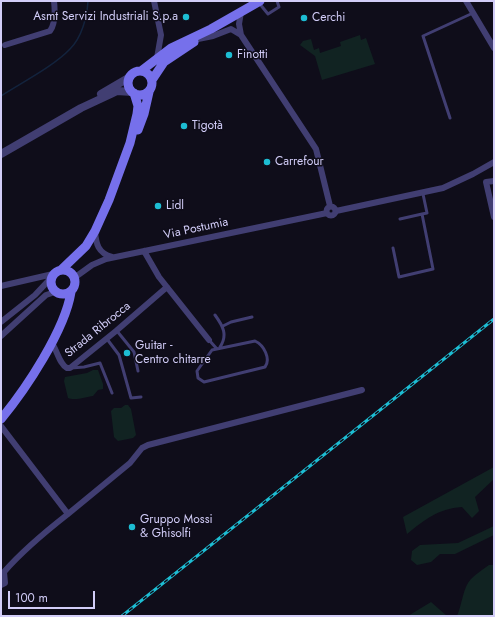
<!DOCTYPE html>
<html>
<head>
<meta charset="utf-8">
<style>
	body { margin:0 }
	#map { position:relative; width:495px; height:617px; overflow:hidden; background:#0f0d1a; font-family:Jost,sans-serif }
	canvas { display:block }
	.frame { position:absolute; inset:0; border:2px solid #d2cdf8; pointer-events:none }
	.scale { position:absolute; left:8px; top:591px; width:87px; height:18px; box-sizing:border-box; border:2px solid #d2cdf8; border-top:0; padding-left:5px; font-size:12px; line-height:14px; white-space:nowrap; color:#d2cdf8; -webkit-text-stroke:3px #0f0d1a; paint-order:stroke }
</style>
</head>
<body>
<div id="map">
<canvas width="495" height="617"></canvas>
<div class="frame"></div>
<div class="scale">100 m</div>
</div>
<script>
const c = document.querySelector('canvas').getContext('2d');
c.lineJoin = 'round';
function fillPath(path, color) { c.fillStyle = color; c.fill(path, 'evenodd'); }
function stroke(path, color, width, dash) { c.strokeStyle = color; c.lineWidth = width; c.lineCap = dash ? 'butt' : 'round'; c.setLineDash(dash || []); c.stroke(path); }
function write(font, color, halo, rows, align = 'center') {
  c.font = font + ' Jost,sans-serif'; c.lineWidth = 3; c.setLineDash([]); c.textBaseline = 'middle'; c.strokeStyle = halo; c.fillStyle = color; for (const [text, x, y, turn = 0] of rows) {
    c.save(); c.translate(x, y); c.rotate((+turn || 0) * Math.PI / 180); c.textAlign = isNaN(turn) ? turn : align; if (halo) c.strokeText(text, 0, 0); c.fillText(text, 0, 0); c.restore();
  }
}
fillPath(new Path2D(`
	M 360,35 L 361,40 L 366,38 L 375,64 L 322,80 L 315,56 L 300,45 L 303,41 L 311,39 L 314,50 L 319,48 L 320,53 L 341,46 L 340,42 Z
	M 93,370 L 98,370 L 103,384 L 103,389 L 98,390 L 93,396 C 86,397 75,401 68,398 L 64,381 L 65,377 L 87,373 Z
	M 125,405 L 128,405 L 131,409 L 136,435 L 133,438 L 118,441 L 114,437 L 111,411 L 114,408 L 121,408 Z
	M 494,467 L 494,479 L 475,497 L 479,511 L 472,518 L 462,507 C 437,509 426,519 407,534 L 403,517 Z
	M 494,526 L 494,535 L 455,554 L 440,554 L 431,562 L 417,565 L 411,560 L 412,551 L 420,545 L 458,543 Z
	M 489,565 L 494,565 L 494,616 L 457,616 C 462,605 463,587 471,579 C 476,574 483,569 489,565 Z
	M 431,602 L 447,616 L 408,616 Z`), '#112322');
stroke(new Path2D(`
	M 1,96 C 21,83 54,66 70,49 C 82,37 87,17 88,1`), '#13233d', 1.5);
stroke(new Path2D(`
	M 259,3 L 268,14 L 279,7 L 277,1
	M 450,118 L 423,36 L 473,13
	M 422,214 L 427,213 L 423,194
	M 393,248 L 399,277 L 433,269 L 422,214 L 400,219
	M 215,315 C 223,326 228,335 220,347
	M 223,326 L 231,322 L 252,317
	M 117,331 L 134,352 L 138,371
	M 107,339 L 119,355 L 131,398 L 141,397
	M 209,340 L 217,349
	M 255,341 C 264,345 271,359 265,367 L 204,382 L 198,378 L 197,371 L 212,350 Z
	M 71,368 L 84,367 L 100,363 L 112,393`), '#413e72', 3);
stroke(new Path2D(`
	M 154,1 L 161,35 L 157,58
	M 466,1 L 494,48
	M 241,12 L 239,24 L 241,35
	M 198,39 L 213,36 L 231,29 L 241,35 L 316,149 L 330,206
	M 5,45 L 50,31 C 56,23 55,10 54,1
	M 494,181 L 486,182 L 494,217
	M326.5 211a4.5 4.5 0 1 1 9 0a4.5 4.5 0 1 1-9 0Z
	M 336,211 L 443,188 L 473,174 L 494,162
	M 95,231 C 96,244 98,253 112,257
	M 144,251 L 159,277 L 209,340
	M 74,278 L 92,265 L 106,259 L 327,213
	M 1,286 L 53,274
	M 1,322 L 35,295 L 50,279
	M 1,336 L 46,295 L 55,292
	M 51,342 C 57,349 59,364 67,368 L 70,368 L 116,331 L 167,287
	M 1,426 L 68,514 L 130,463 L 142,448 L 148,445 L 362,390
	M 1,585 L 5,583 L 4,572 C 23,550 45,532 68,514`), '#413e72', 6);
stroke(new Path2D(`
	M 101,94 L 130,77
	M 1,154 L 81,108 L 111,94 L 117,91 L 132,92`), '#413e72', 8);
stroke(new Path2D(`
	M128 83a12 12 0 1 1 24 0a12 12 0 1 1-24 0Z
	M 141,71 L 171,48 L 211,29 L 260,1
	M 152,80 L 164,62 L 194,42
	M 138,130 L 144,114 L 149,92
	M51 282a12 12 0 1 1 24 0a12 12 0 1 1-24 0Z
	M 61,270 L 86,246 L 95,231 L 109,200 L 130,143 L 137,114 L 138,106 L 134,93
	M 1,419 C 26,389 65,330 71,292`), '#7670eb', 9);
const rail = new Path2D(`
	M 122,616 L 494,319`);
stroke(rail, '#1dbdd3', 3);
stroke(rail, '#0f0d1a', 1.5, [4.5]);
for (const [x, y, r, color] of [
	[186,17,4,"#1dbdd3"],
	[304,18,4,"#1dbdd3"],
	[229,55,4,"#1dbdd3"],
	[184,126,4,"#1dbdd3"],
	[267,162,4,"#1dbdd3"],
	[158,206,4,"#1dbdd3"],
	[127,353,4,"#1dbdd3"],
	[132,527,4,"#1dbdd3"]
]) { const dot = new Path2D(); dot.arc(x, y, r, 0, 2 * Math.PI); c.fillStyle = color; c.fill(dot); stroke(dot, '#0f0d1a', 1.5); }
write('12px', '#d2cdf8', '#0f0d1a', [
	["Asmt Servizi Industriali S.p.a",178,17,"right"],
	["Cerchi",312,18],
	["Finotti",237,55],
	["Tigotà",192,126],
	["Carrefour",275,162],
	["Lidl",166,206],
	["Guitar -",135,346],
	["Centro chitarre",135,360],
	["Gruppo Mossi",140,520],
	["& Ghisolfi",140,534]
], 'left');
write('12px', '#d2cdf8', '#0f0d1a', [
	["Via Postumia",196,229,-12],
	["Strada Ribrocca",98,330,-39]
]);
</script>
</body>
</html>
